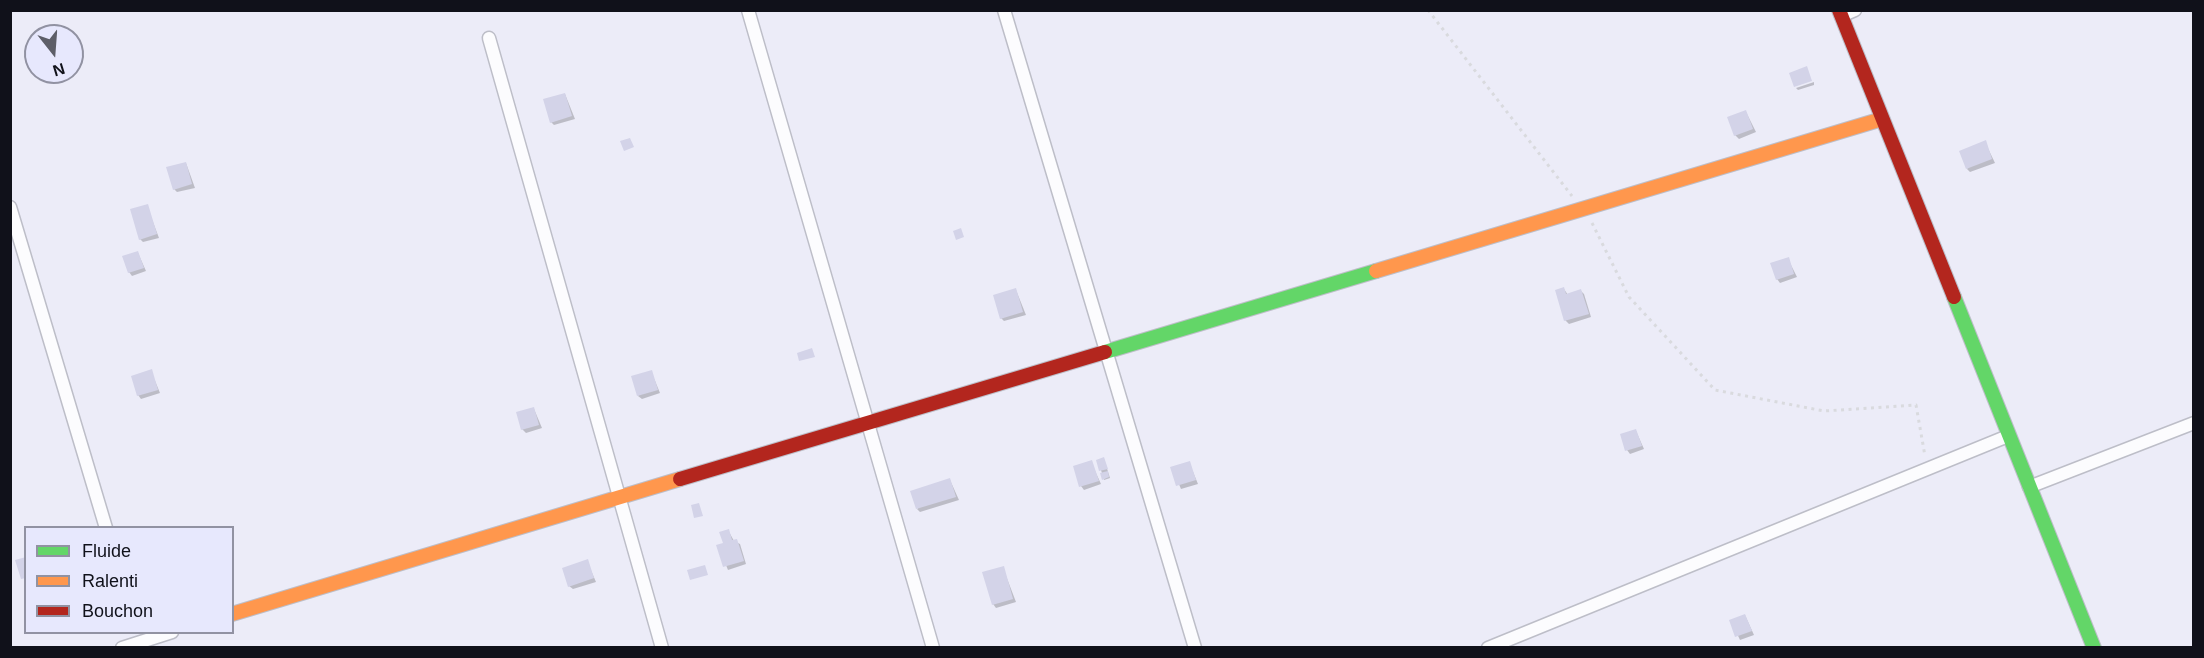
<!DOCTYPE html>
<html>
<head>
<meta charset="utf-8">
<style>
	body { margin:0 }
	#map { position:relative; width:2204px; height:658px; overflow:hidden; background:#ececf8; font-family:Helvetica,sans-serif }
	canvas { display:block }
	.frame { position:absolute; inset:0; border:12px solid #10111a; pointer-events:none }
	.legend { position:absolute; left:24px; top:526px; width:210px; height:108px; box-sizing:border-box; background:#e7e8fd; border:2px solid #9192a2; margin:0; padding:8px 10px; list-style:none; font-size:18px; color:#10111a }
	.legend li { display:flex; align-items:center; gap:12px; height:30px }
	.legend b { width:30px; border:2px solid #9192a2 }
	.north { position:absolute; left:24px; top:24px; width:60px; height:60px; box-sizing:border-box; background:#e7e8fd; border:2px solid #9192a2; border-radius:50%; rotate:163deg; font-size:16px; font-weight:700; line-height:24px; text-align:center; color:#10111a }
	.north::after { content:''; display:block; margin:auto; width:21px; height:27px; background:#5d5e68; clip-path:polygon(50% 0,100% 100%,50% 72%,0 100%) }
</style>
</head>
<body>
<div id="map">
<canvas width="2204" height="658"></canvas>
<div class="frame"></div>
<ul class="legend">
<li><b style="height:8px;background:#63d668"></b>Fluide</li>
<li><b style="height:8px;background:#ff974d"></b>Ralenti</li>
<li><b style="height:8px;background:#b3261e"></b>Bouchon</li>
</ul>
<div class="north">N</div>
</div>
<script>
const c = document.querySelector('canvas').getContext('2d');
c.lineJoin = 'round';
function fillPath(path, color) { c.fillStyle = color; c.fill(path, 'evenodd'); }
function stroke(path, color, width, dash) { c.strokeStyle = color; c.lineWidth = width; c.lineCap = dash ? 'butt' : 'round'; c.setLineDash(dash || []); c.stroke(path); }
fillPath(new Path2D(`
	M 1814,82 L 1814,85 L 1798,90 L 1796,88 Z
	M 565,94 L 575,119 L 554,125 L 551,122 Z
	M 1746,112 L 1756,132 L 1739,139 L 1735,135 Z
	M 1985,142 L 1995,163 L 1970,172 L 1967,169 Z
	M 186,163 L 195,188 L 177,192 L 174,189 Z
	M 147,206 L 159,238 L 143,242 L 140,239 Z
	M 138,253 L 146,271 L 132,276 L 129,272 Z
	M 1788,259 L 1797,277 L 1780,283 L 1777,279 Z
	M 1564,289 L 1568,295 L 1581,291 L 1584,294 L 1591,317 L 1569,324 L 1565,320 Z
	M 1016,290 L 1026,315 L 1004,321 L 1001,318 Z
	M 151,371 L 160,393 L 141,399 L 138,395 Z
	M 651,371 L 660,393 L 642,399 L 638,396 Z
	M 534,409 L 542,428 L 526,433 L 522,429 Z
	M 1636,431 L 1644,449 L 1630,454 L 1627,450 Z
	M 1104,459 L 1110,478 L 1104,480 L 1101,470 Z
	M 1091,462 L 1101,484 L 1084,490 L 1081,486 Z
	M 1189,462 L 1198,484 L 1181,489 L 1172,468 Z
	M 950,480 L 959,500 L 920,512 L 917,509 Z
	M 728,530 L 734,541 L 740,544 L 746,564 L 728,570 L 718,546 L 724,544 Z
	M 587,561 L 596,582 L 573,589 L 569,586 Z
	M 1003,568 L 1016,602 L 996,608 L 993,604 Z
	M 1745,615 L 1754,635 L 1740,640 L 1731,621 Z`), '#0003');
fillPath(new Path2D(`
	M 1807,66 L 1812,81 L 1794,87 L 1789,73 Z
	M 565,93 L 572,116 L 550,123 L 543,99 Z
	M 1746,110 L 1753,129 L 1734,136 L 1727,117 Z
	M 630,138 L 634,147 L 624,151 L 620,141 Z
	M 1986,140 L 1992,159 L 1966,169 L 1959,151 Z
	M 186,162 L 192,184 L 173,190 L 166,167 Z
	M 148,204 L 157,234 L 139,240 L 130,209 Z
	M 961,228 L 964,237 L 956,240 L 953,231 Z
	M 138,251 L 144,268 L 128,273 L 122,256 Z
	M 1789,257 L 1794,274 L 1776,280 L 1770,263 Z
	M 1564,287 L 1566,294 L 1581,289 L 1589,314 L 1564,321 L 1555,290 Z
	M 1016,288 L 1023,312 L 1000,319 L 993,295 Z
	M 812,348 L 815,357 L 799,361 L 797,353 Z
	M 152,369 L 158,390 L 137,396 L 131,376 Z
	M 652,370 L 658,390 L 637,396 L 631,376 Z
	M 534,407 L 539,425 L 521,430 L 516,412 Z
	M 1636,429 L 1642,446 L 1625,451 L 1620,434 Z
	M 1104,457 L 1108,469 L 1099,471 L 1096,460 Z
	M 1092,460 L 1099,481 L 1079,487 L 1073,466 Z
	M 1190,461 L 1196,480 L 1176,486 L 1170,467 Z
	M 1108,471 L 1109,477 L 1102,480 L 1100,473 Z
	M 950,478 L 956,497 L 916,509 L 910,491 Z
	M 699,503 L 703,516 L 694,518 L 691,505 Z
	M 729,529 L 732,540 L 737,539 L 744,561 L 723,567 L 716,545 L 723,543 L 719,532 Z
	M 26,557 L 26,578 L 21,579 L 15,560 Z
	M 588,559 L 594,578 L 568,587 L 562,568 Z
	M 705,565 L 708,575 L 690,580 L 687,570 Z
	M 1004,566 L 1013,599 L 992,605 L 982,572 Z
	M 1745,614 L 1752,631 L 1735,637 L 1729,620 Z`), '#d3d3e8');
const street = new Path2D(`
	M 748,10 L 933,648
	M 1004,10 L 1195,648
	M 1841,16 L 1855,10
	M 489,38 L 662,648
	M 10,207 L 106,528
	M 2029,487 L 2194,423
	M 122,648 L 172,632
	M 1488,648 L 2008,436`);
const fast = new Path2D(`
	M 1954,297 L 2094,648
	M 1105,352 L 1376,271`);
const slow = new Path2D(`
	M 1376,271 L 1882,119
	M 232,614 L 680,479`);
const jam = new Path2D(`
	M 1839,10 L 1954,297
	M 680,479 L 1105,352`);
stroke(street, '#bdbec8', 15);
stroke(fast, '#bdbec8', 16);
stroke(slow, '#bdbec8', 16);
stroke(jam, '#bdbec8', 16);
stroke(new Path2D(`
	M 1428,10 L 1572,196
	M 1592,223 L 1629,297 L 1715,390 L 1824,411 L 1916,405 L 1925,456`), '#d9dade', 3, [3, 4.5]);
stroke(street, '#fcfcfe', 12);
stroke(fast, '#63d668', 14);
stroke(slow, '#ff974d', 14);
stroke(jam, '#b3261e', 14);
</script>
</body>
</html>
